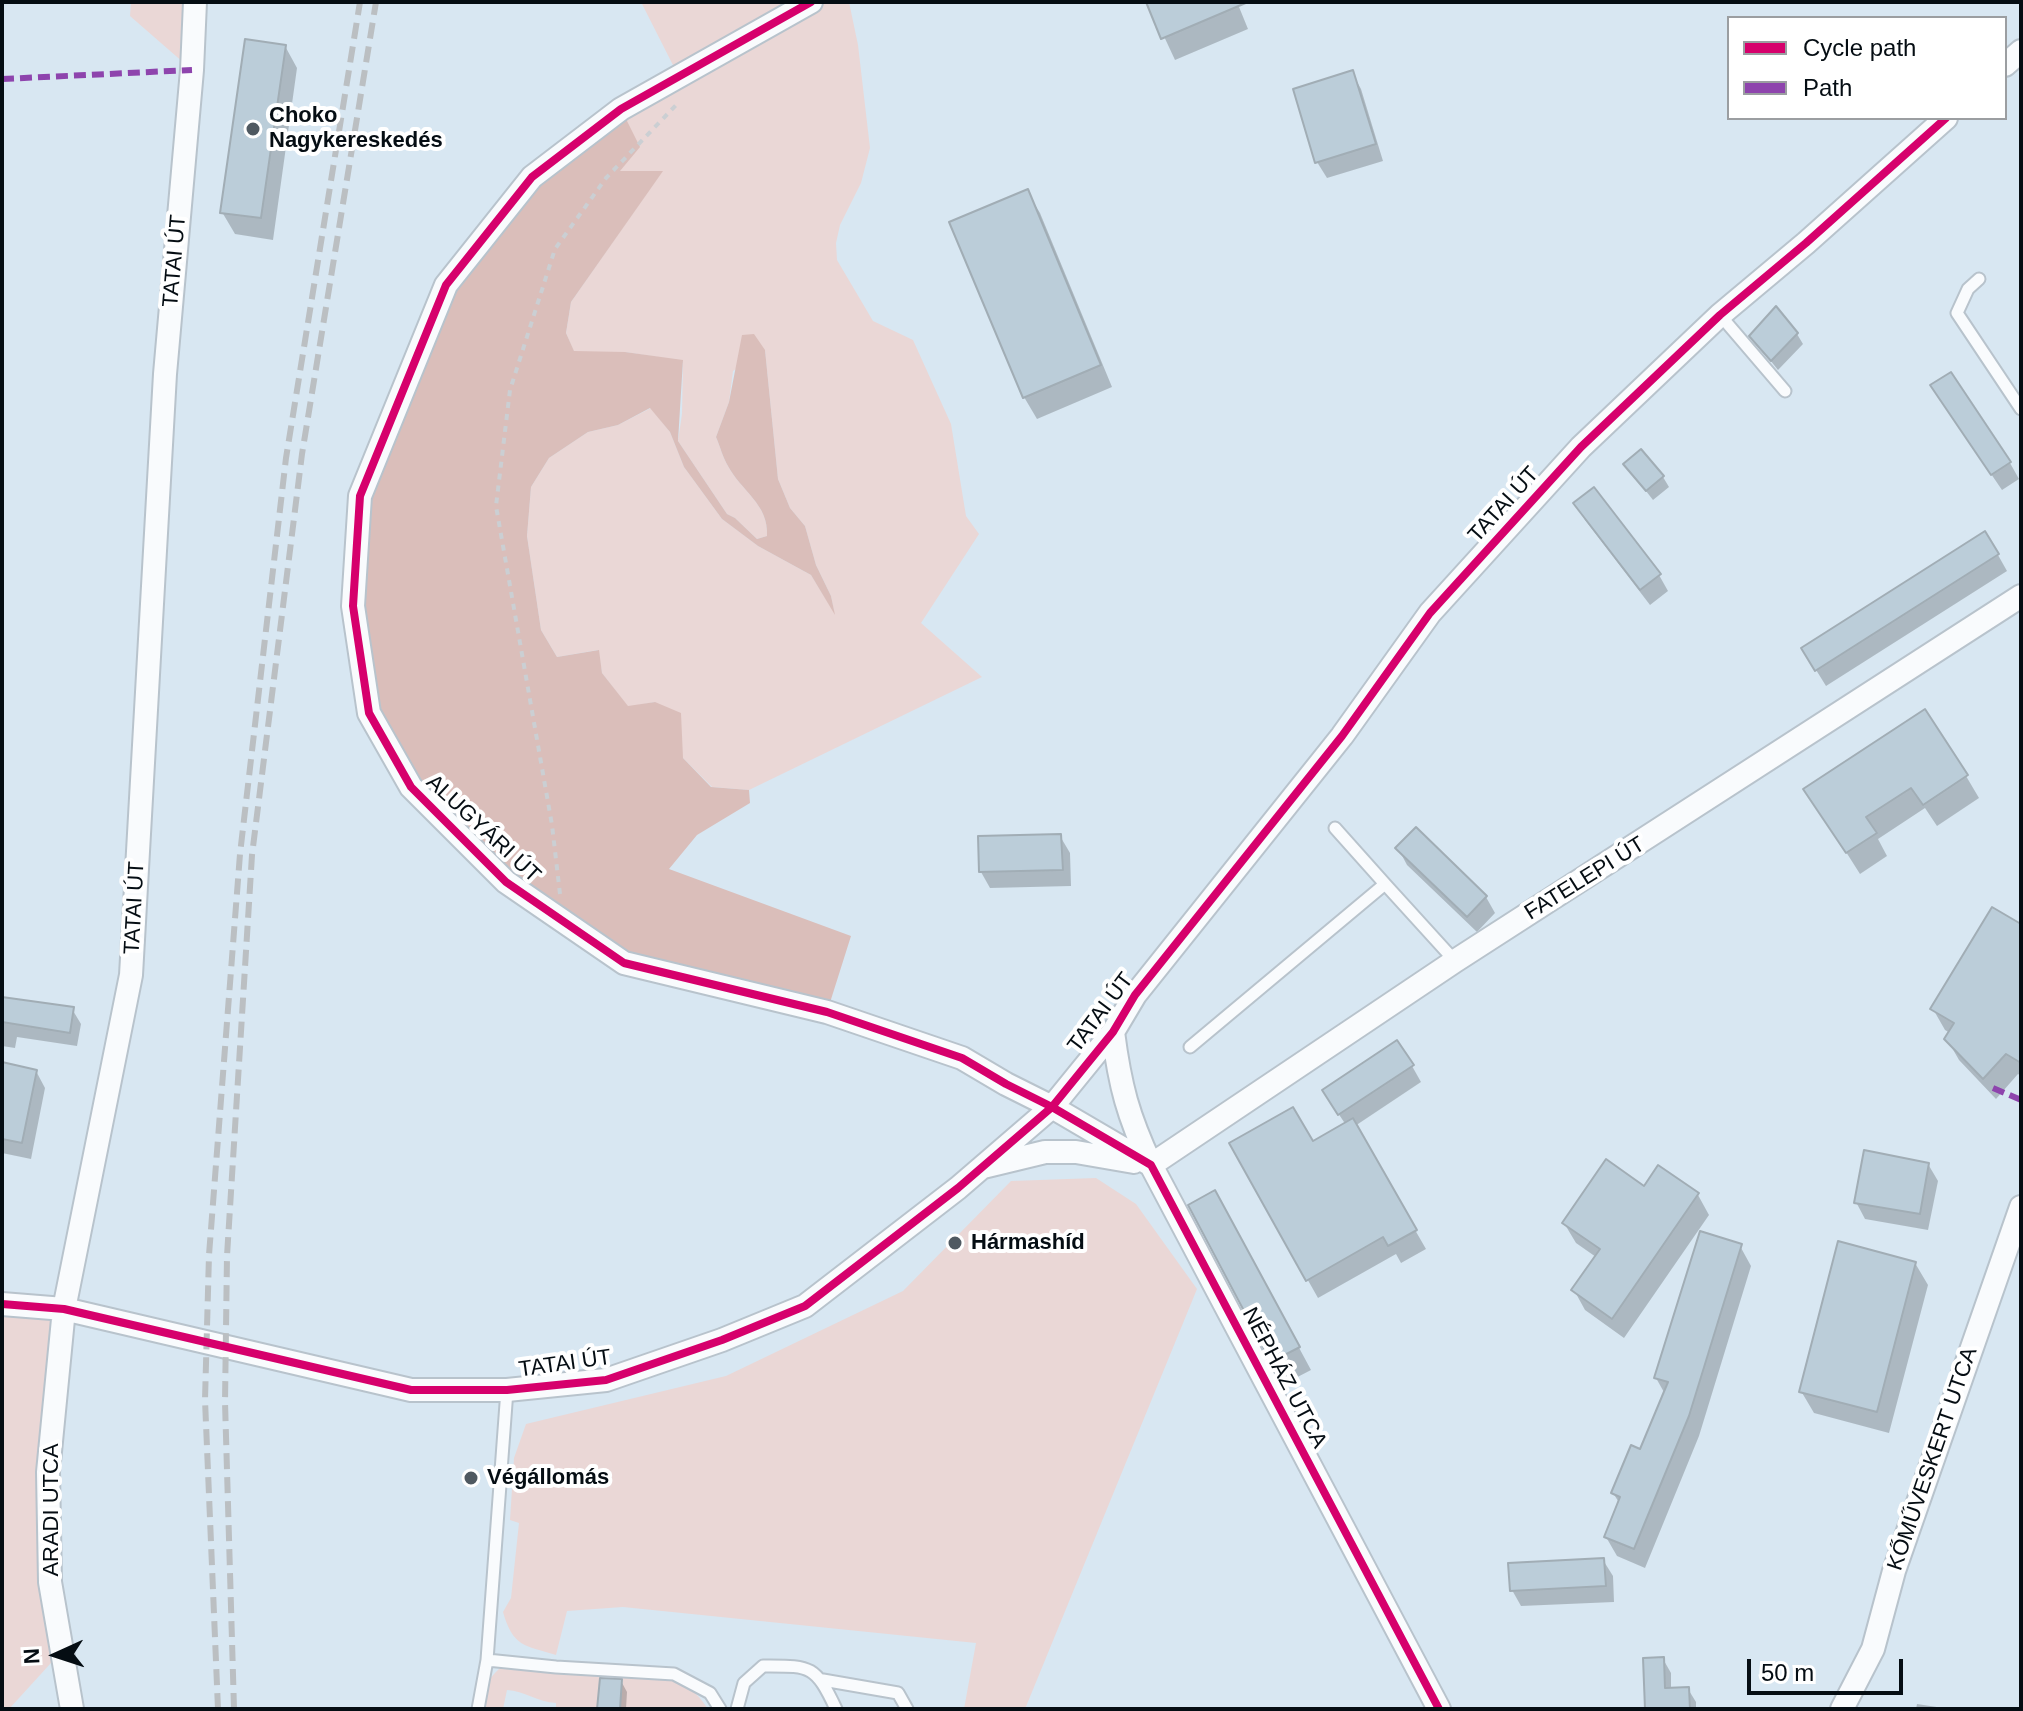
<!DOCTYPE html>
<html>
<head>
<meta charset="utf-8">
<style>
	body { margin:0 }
	#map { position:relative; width:2023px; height:1711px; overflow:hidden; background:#d8e7f2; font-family:Helvetica,sans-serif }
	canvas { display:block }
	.frame { position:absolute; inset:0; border:4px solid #050d13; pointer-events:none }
	.legend { position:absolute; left:1727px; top:16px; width:280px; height:104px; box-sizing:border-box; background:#fff; border:2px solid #9b9ea1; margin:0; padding:10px 14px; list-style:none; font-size:24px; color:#050d13 }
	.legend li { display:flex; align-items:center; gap:16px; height:40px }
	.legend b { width:40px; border:2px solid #9b9ea1 }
	.north { position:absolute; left:16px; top:1615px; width:80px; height:80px; -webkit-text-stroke:6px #fff; paint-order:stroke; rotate:267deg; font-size:22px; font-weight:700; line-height:32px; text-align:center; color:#050d13 }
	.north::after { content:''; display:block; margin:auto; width:28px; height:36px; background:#050d13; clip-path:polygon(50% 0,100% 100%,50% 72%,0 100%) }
	.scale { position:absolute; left:1747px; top:1659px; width:156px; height:36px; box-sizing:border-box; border:4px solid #050d13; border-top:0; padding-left:10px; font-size:24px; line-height:28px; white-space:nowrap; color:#050d13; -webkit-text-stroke:6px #fff; paint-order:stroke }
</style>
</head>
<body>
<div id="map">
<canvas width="2023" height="1711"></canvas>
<div class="frame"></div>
<ul class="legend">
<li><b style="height:10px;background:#d6006c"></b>Cycle path</li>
<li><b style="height:10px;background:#8e44ad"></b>Path</li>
</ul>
<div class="north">N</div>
<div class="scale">50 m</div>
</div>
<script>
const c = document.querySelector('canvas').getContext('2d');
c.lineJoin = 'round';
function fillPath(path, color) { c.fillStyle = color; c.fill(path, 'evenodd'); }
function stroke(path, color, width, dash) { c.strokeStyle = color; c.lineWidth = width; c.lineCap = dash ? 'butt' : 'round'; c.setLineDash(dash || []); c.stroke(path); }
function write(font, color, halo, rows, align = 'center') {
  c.font = font + ' Helvetica,sans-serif'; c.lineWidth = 8; c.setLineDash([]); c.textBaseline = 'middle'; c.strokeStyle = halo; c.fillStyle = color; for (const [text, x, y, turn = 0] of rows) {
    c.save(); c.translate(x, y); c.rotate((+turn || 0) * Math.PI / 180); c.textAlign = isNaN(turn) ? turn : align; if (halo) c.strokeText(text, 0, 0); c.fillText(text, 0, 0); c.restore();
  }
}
fillPath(new Path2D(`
	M 131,2 L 201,2 L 192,70 L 130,16 Z
	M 641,2 L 849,2 L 858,45 L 870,148 L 861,183 L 840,225 L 836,243 L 837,260 L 873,321 L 913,340 L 951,424 L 966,516 L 979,534 L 921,623 L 982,677 L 749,790 L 712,787 L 683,758 L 655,702 L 628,707 L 602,673 L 598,650 L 557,657 L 541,630 L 527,536 L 531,487 L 549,458 L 588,432 L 618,425 L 651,408 L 670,432 L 684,467 L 722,519 L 758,546 L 811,575 L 834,612 L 831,596 L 816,565 L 805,526 L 790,508 L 778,479 L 765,350 L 733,371 L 729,402 L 716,437 C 720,446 723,458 728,466 C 741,491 769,504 767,536 L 757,539 L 735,518 L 727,514 L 678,441 L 682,414 L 683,361 L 625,352 L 574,352 L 566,333 L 571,302 L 662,171 L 620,171 L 621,109 L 678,75 Z
	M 1096,1178 L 1136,1204 L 1197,1289 L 1025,1709 L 964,1709 L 976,1643 L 623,1607 L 567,1611 L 556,1655 C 524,1645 513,1647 503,1612 L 511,1598 L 519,1523 L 510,1520 L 514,1458 L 526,1424 L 726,1376 L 903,1291 L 1011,1181 Z
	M 2,1304 L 64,1309 L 48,1472 L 61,1652 L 9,1709 L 2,1709 Z
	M 504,1665 L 600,1673 L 597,1709 L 556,1709 L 556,1703 C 538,1702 524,1691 507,1690 L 503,1709 L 481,1709 C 482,1689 489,1676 504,1665 Z
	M 623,1675 C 661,1677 685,1673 708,1709 L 620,1709 Z`), '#ead7d6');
fillPath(new Path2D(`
	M 621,109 L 640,147 L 620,171 L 663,171 L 571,302 L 566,333 L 574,351 L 625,352 L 683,360 L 678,441 L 727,514 L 735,518 L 757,539 L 767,536 C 769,504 741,491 728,466 C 723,458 720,446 716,437 L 729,402 L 742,335 L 754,334 L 765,350 L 778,479 L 790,508 L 805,526 L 816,565 L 831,596 L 835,615 L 811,575 L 758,546 L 722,519 L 684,467 L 670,432 L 650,408 L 618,425 L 588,432 L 549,458 L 531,487 L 527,536 L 541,630 L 557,657 L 599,650 L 602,673 L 628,706 L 655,702 L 681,713 L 683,758 L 711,787 L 749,790 L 750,803 L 697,835 L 669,869 L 851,936 L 827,1012 L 624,963 L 561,920 L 411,787 L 369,713 L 353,606 L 360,496 L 446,285 L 532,177 Z`), '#dabeba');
fillPath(new Path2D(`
	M 1148,2 L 1237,2 L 1248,29 L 1175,60 Z
	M 285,46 L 297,68 L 273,240 L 235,234 L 222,212 Z
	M 1352,73 L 1361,89 L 1383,161 L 1327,178 L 1317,162 Z
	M 1027,192 L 1040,213 L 1112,387 L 1037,419 L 1024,397 Z
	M 1797,334 L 1803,344 L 1778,370 L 1751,336 Z
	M 1942,402 L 2010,463 L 2019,479 L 2002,490 Z
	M 1625,464 L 1663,477 L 1669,487 L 1653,500 Z
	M 1576,504 L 1659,575 L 1668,591 L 1650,605 L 1585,520 Z
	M 1998,555 L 2007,571 L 1826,686 L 1813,665 Z
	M 1966,776 L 1979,798 L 1937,826 L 1925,808 L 1878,839 L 1887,856 L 1860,874 L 1806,789 Z
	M 1060,836 L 1070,853 L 1071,886 L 990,888 L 981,872 Z
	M 1398,848 L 1486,897 L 1495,913 L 1477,932 L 1407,865 Z
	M 2021,927 L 2021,1076 L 2018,1074 L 1996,1099 L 1959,1060 L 1947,1039 L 1950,1033 L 1945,1030 L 1933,1009 Z
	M 2,998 L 72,1009 L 81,1024 L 77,1046 L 17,1037 L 15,1048 L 2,1046 Z
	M 2,1064 L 36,1071 L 45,1088 L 31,1159 L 2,1153 Z
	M 1412,1066 L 1421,1082 L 1355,1126 L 1426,1249 L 1401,1263 L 1396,1254 L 1318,1298 L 1231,1144 L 1312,1144 L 1346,1125 L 1334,1107 Z
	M 1928,1164 L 1938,1181 L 1928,1230 L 1865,1219 L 1856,1202 Z
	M 1644,1188 L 1698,1195 L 1709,1215 L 1624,1338 L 1585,1310 L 1574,1290 L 1596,1257 L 1576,1243 L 1564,1223 Z
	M 1190,1205 L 1227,1214 L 1311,1370 L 1286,1383 Z
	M 1740,1246 L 1751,1266 L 1699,1436 L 1645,1568 L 1617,1556 L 1606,1537 L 1620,1504 L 1613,1493 L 1641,1452 L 1665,1394 L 1656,1378 Z
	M 1915,1263 L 1928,1285 L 1889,1433 L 1814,1413 L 1801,1391 Z
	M 1603,1560 L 1613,1576 L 1614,1602 L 1521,1606 L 1512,1590 Z
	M 1663,1659 L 1671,1673 L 1671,1689 L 1688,1689 L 1696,1702 L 1696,1709 L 1647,1709 Z
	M 621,1681 L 627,1692 L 626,1709 L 599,1709 Z
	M 1917,1704 L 1950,1709 L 1916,1709 Z`), '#0003');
const building = new Path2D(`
	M 1146,2 L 1248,2 L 1161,39 Z
	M 245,39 L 286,45 L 261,218 L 220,213 Z
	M 1353,70 L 1376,144 L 1315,163 L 1293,89 Z
	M 1028,189 L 1101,365 L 1023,398 L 949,222 Z
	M 1776,306 L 1798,333 L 1771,361 L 1749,336 Z
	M 1951,372 L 2011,462 L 1991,475 L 1930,385 Z
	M 1641,449 L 1664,476 L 1646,491 L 1623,464 Z
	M 1594,487 L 1661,574 L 1640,590 L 1573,503 Z
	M 1985,531 L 1999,554 L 1815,671 L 1801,648 Z
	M 1925,709 L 1968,775 L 1923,805 L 1911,788 L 1866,817 L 1877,833 L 1846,853 L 1803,789 Z
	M 1416,827 L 1487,896 L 1467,917 L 1395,848 Z
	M 1061,834 L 1063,870 L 979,872 L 978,836 Z
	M 1992,907 L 2021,924 L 2021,1063 L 2006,1054 L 1983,1079 L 1944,1039 L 1954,1023 L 1930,1009 Z
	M 2,997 L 74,1007 L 70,1033 L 2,1022 Z
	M 1397,1040 L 1414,1065 L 1338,1115 L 1322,1090 Z
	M 2,1062 L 37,1070 L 22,1143 L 2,1139 Z
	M 1293,1107 L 1313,1141 L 1353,1118 L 1417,1230 L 1388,1246 L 1383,1237 L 1306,1281 L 1229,1143 Z
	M 1864,1150 L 1929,1163 L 1920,1214 L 1854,1203 Z
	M 1606,1159 L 1644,1186 L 1658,1165 L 1699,1193 L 1612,1319 L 1571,1290 L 1600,1249 L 1562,1223 Z
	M 1215,1190 L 1300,1347 L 1271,1362 L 1188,1205 Z
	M 1700,1231 L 1742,1244 L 1689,1416 L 1634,1549 L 1604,1537 L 1620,1497 L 1611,1493 L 1631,1445 L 1640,1449 L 1668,1382 L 1654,1378 Z
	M 1838,1241 L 1916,1262 L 1877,1412 L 1799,1392 Z
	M 1604,1558 L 1606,1586 L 1510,1591 L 1508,1563 Z
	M 1664,1657 L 1665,1688 L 1689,1687 L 1690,1709 L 1645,1709 L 1643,1658 Z
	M 600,1678 L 622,1679 L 620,1709 L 597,1709 Z`);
fillPath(building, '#bbcdd9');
stroke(building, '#a1adb5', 2);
const service = new Path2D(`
	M 1979,279 L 1968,289 L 1957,313 L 2021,409
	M 1720,315 L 1785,391
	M 1335,828 L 1385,884
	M 1190,1047 L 1385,884 L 1455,961
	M 487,1660 L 556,1667 L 674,1674 L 710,1693 L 720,1709
	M 823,1680 L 898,1693 L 907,1709
	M 478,1709 L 487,1660 L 507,1390
	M 737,1709 L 744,1683 L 763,1666 C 810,1666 815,1664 836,1709`);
const minor = new Path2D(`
	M 811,2 L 621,109 L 532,177 L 446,285 L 360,496 L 353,606 L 369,713 L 411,787 L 506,882 L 624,963 L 827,1012 L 962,1058 L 1006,1084 L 1052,1107 L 1151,1165
	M 2005,65 L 2021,51
	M 1113,1032 C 1120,1086 1128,1116 1151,1165 L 1439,1709
	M 1151,1165 L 1455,961 L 2021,596
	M 983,1167 L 1045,1152 L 1076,1152 L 1134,1162
	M 2,1304 L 64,1309 L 411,1390 L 507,1390 L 606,1380 L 722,1340 L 805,1306 L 958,1188 L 1052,1107 L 1113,1032 L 1135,995 L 1342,736 L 1430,613 L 1581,447 L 1720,315 L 1806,243 L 1946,118
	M 72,1709 L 50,1582 L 48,1472 L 64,1309 L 131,975 L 165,374 L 192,70 L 195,2
	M 1842,1709 L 1873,1649 L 1894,1571 L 2021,1207`);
stroke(service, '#b8c3cc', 15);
stroke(minor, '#b8c3cc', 26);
stroke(new Path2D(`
	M 560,894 L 552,825 L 496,506 L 510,390 L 555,249 L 606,178 L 679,102`), '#cbcfd3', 4, [6, 6]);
stroke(service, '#f9fbfd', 11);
stroke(minor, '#f9fbfd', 22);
stroke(new Path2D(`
	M 218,1709 L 205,1400 L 209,1255 L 240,854 L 286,458 L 360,2
	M 234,1709 L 225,1402 L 227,1256 L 252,855 L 302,454 L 376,2`), '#bbbfc2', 6, [16, 8]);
stroke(new Path2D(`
	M 2,79 L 192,70
	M 1993,1088 L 2021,1100`), '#8e44ad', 6, [12, 6]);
stroke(new Path2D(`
	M 811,2 L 621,109 L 532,177 L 446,285 L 360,496 L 353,606 L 369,713 L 411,787 L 506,882 L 624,963 L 827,1012 L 962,1058 L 1006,1084 L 1052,1107 L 1151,1165 L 1439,1709
	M 2,1304 L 64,1309 L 411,1390 L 507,1390 L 606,1380 L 722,1340 L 805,1306 L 958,1188 L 1052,1107 L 1113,1032 L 1135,995 L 1342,736 L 1430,613 L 1581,447 L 1720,315 L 1806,243 L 1946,118`), '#d6006c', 8);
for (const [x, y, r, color] of [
	[253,129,8,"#4f5961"],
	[955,1243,8,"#4f5961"],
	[471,1478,8,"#4f5961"]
]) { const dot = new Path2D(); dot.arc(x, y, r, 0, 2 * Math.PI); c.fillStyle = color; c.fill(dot); stroke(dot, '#fff', 3); }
write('bold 22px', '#050d13', '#fff', [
	["Choko",269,116],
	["Nagykereskedés",269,141],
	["Hármashíd",971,1243],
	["Végállomás",487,1478]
], 'left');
write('22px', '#050d13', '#fff', [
	["TATAI ÚT",175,261,-85],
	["TATAI ÚT",1504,505,-48],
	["ALUGYÁRI ÚT",483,829,43],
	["FATELEPI ÚT",1585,879,-32],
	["TATAI ÚT",135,908,-87],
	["TATAI ÚT",1101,1013,-53],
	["TATAI ÚT",565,1364,-8],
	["NÉPHÁZ UTCA",1284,1378,62],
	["KŐMŰVESKERT UTCA",1933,1459,-71],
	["ARADI UTCA",52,1510,-90]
]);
</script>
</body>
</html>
